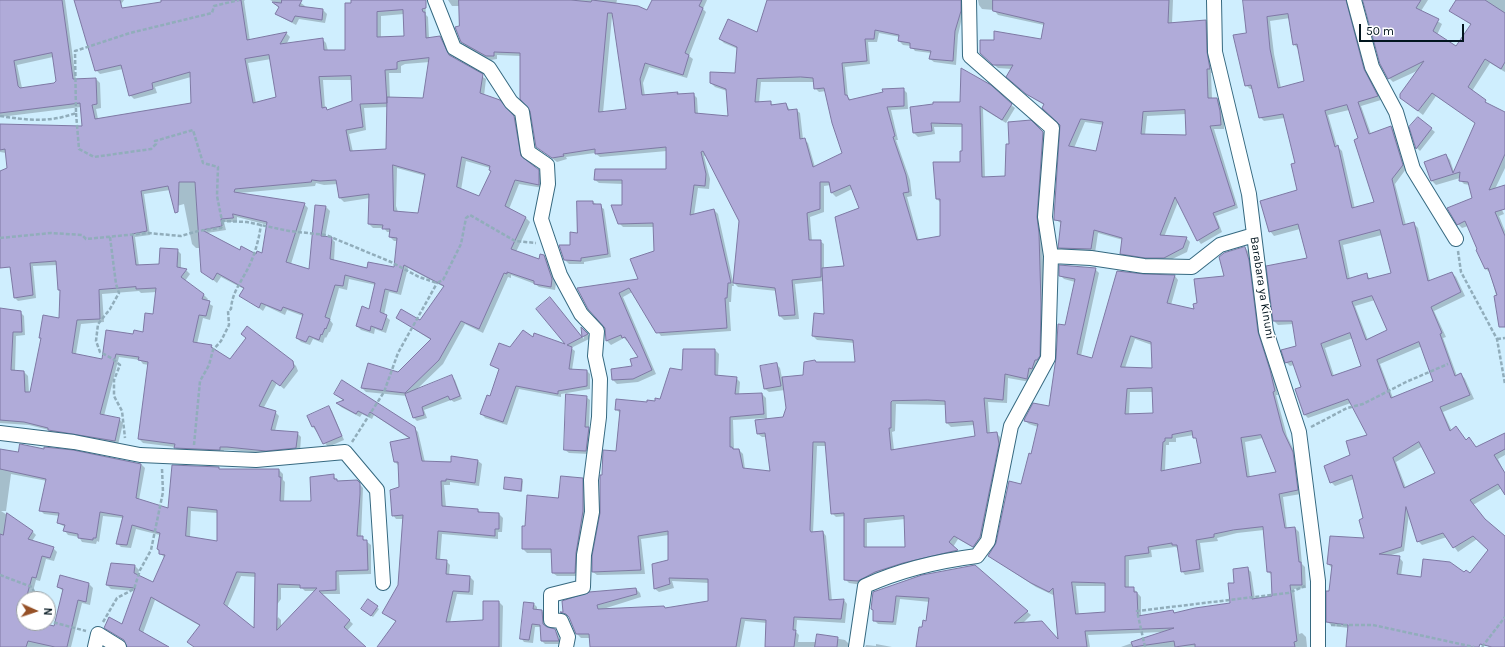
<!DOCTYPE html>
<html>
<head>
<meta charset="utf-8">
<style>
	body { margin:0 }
	#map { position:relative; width:1505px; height:647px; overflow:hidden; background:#cfeefe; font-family:Karla,sans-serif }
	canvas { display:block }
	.north { position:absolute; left:16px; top:591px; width:40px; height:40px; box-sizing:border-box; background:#fff; border:1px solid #9aa1a5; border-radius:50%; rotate:93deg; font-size:11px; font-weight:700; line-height:16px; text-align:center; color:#02151e }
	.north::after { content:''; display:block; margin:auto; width:14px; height:18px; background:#965127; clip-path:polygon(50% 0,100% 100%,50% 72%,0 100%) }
	.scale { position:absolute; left:1359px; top:24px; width:105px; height:18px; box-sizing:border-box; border:2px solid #02151e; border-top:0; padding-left:5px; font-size:12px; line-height:14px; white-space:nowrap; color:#02151e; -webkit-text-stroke:3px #fff; paint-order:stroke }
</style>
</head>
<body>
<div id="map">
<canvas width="1505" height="647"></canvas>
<div class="north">N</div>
<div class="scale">50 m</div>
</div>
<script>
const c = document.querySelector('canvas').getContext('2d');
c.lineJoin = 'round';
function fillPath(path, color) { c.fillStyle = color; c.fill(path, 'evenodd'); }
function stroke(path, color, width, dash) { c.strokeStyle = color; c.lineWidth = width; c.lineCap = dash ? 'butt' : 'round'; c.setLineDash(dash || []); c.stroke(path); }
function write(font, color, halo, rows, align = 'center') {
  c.font = font + ' Karla,sans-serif'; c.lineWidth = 3; c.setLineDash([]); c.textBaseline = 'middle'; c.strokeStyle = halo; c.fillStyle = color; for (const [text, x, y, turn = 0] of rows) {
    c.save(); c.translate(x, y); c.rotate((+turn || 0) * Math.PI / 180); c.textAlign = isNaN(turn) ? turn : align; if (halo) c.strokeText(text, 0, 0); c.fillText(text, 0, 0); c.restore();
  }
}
fillPath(new Path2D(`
	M 0,0 L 65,0 L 76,80 L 96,79 L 100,83 L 101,108 L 96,109 L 98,119 L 192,104 L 191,77 L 155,87 L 157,93 L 134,99 L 130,95 L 123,69 L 100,74 L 96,70 L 75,0 L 124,0 L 117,10 L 162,3 L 162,0 L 245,0 L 244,1 L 250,41 L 286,33 L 290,37 L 286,45 L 322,39 L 326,43 L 328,51 L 346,51 L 352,0 L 425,0 L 426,15 L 428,17 L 429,38 L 440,37 L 444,41 L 452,58 L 486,79 L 484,96 L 504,105 L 518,121 L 524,160 L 542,175 L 543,188 L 519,184 L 509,209 L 526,218 L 530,222 L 516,252 L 539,261 L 544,256 L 548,260 L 556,283 L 555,290 L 539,287 L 535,284 L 511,275 L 511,278 L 508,277 L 483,333 L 465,324 L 443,364 L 414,392 L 452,377 L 455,380 L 462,399 L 454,402 L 451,400 L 424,410 L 427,418 L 417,421 L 414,418 L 407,396 L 366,392 L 362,388 L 398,373 L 431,340 L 397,318 L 420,322 L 444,287 L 408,268 L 401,295 L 389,292 L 384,315 L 390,320 L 386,333 L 375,329 L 374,334 L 361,330 L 357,326 L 370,310 L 376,285 L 349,279 L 347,290 L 339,288 L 330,320 L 333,324 L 330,332 L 329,332 L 326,338 L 325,337 L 323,343 L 313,339 L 310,345 L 301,342 L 297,338 L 303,316 L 287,310 L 285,315 L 266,306 L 263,311 L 241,295 L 244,289 L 221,277 L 217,283 L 202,271 L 201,248 L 196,248 L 192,244 L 184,204 L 177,206 L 170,190 L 144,194 L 150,235 L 135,237 L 139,266 L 160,265 L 177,250 L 181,254 L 181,269 L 186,270 L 190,274 L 185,281 L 204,295 L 208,299 L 206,302 L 213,306 L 210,320 L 203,318 L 197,344 L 211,346 L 230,360 L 247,339 L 242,334 L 292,362 L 296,366 L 298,371 L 284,389 L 277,383 L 263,409 L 275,412 L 279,416 L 275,431 L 297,433 L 301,437 L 300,452 L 271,454 L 231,450 L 224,450 L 223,453 L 179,452 L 175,447 L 143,443 L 139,439 L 149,365 L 143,364 L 140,360 L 119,357 L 104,416 L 119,419 L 123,423 L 118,445 L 53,434 L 49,430 L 29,425 L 0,423 L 0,309 L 20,312 L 24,316 L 25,335 L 16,336 L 15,371 L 24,372 L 28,376 L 29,393 L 31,393 L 42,339 L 40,337 L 60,319 L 61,292 L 59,290 L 58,265 L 33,266 L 36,298 L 18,301 L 14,297 L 10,260 L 0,215 L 0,172 L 8,168 L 6,153 L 0,152 L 0,125 L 83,127 L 81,107 L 0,117 ZM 404,14 L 405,37 L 381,38 L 381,16 ZM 53,57 L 57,82 L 55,84 L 22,88 L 17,65 ZM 271,59 L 277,98 L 256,103 L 248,63 ZM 430,62 L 423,99 L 390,98 L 389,73 L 401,73 L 401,66 L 405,64 ZM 323,80 L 352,80 L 353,102 L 328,111 L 325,108 ZM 388,107 L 387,150 L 353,152 L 349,134 L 366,130 L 364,108 ZM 466,161 L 490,168 L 492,172 L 479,197 L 461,190 ZM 397,168 L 426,176 L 419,214 L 398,212 L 396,206 ZM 316,183 L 324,185 L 338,184 L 340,198 L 344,202 L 370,198 L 369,224 L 373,228 L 384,228 L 387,232 L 391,232 L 390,237 L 394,241 L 398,241 L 395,269 L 368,269 L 334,261 L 335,242 L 331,238 L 325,237 L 330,211 L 326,207 L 310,270 L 291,264 L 308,208 L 304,204 L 239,193 L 315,186 ZM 237,217 L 268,225 L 263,254 L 256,256 L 240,252 L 207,233 L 226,230 L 224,222 L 237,222 ZM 139,291 L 141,293 L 157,292 L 154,315 L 144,333 L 134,335 L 103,361 L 76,354 L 81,324 L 104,322 L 102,294 Z
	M 270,0 L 297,0 L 305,6 L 304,7 L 323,10 L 327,14 L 325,23 L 299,19 L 296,25 L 281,17 L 277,13 L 280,8 L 274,4 L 278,4 Z
	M 448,0 L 617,0 L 616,4 L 647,12 L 653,0 L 707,0 L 703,9 L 706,12 L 689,56 L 693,59 L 687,78 L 649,67 L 643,83 L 645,96 L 678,93 L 681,95 L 693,94 L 697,98 L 698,114 L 729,117 L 727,91 L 715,87 L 711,83 L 735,74 L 738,49 L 724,43 L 720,39 L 757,33 L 768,0 L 966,0 L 958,35 L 956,65 L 934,62 L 930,59 L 931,53 L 915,51 L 911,46 L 903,45 L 899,41 L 900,37 L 879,33 L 877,42 L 868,42 L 870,64 L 845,67 L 848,97 L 851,100 L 903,89 L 907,93 L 908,109 L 891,110 L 898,140 L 896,140 L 910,180 L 912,196 L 907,197 L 919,241 L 941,237 L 941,203 L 937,199 L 961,163 L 963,152 L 963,127 L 934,127 L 935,134 L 918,137 L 914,133 L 912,108 L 1011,105 L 1015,108 L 1006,123 L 983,109 L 985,178 L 1006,177 L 1010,145 L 1043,132 L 1047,136 L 1042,238 L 1045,308 L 1043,360 L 1036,372 L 1033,371 L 1030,382 L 1008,378 L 1007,403 L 988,402 L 990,434 L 996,433 L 1000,437 L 1002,448 L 984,542 L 977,550 L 958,539 L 953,547 L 961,554 L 862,585 L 849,583 L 845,579 L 845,516 L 836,517 L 832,513 L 826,446 L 817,446 L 813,533 L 823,532 L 826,536 L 832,601 L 844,600 L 847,604 L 845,623 L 797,620 L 796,632 L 799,635 L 798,642 L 816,642 L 818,635 L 845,640 L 852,647 L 766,647 L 767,623 L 745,621 L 740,647 L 591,647 L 590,638 L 581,638 L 577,634 L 570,617 L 562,613 L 636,589 L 640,593 L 641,597 L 600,610 L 666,609 L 709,602 L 709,583 L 672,581 L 674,588 L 659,592 L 655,589 L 669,561 L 669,535 L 641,539 L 645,574 L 597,575 L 593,572 L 601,513 L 603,476 L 617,452 L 620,413 L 616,409 L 661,400 L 682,371 L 715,350 L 719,354 L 718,377 L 736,378 L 740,382 L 739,395 L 762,394 L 766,398 L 767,420 L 784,418 L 787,409 L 785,390 L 769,392 L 765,389 L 776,364 L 780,368 L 782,378 L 804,376 L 817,363 L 857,363 L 855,343 L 817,340 L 813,336 L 825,315 L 823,281 L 795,284 L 799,319 L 784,320 L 780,316 L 777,291 L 738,287 L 734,283 L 741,221 L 707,155 L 704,156 L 710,179 L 709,189 L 698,188 L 694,215 L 714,210 L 718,214 L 734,286 L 732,286 L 731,302 L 729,302 L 731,331 L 661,336 L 632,292 L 623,297 L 656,374 L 638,382 L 617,384 L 613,380 L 634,366 L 639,357 L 629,341 L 627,341 L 624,338 L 611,345 L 607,341 L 606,327 L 589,308 L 639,280 L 655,251 L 654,227 L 623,227 L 619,223 L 623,206 L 623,184 L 599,183 L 595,180 L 667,170 L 667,151 L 600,157 L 595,153 L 566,157 L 567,159 L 557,162 L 537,147 L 521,56 L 497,55 L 497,59 L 491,60 L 466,46 L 462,42 L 460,6 L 452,6 ZM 612,16 L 614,16 L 627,110 L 603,113 ZM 761,82 L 814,82 L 815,88 L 819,92 L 826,91 L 843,154 L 815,167 L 808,143 L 803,139 L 800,113 L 796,110 L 790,110 L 786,104 L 773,105 L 770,102 L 759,103 ZM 831,185 L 832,193 L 836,197 L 852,189 L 861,209 L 845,267 L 824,269 L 824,244 L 820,241 L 812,241 L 810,217 L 824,212 L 824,186 ZM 896,404 L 946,405 L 947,423 L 951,427 L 974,425 L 976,436 L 894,450 L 892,432 L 895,431 ZM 765,418 L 758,434 L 762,437 L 767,437 L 771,472 L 745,469 L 743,454 L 739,450 L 734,450 L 733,420 ZM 905,519 L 906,548 L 867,548 L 867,523 Z
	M 978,0 L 1173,0 L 1172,24 L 1206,21 L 1209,25 L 1214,73 L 1211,73 L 1212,99 L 1217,99 L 1221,103 L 1224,116 L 1224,129 L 1214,129 L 1238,208 L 1216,216 L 1222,232 L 1201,244 L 1198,240 L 1178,202 L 1164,237 L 1186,238 L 1190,242 L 1187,252 L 1168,261 L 1125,257 L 1121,253 L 1123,240 L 1098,233 L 1095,253 L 1063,251 L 1059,247 L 1062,224 L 1055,219 L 1061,125 L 1044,105 L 1031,97 L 1011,80 L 1012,69 L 998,68 L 985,57 L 1041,41 L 1044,25 L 998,15 L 994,10 L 982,9 L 979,5 ZM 1186,114 L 1187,136 L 1145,135 L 1147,116 ZM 1085,122 L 1104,125 L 1097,153 L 1074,148 Z
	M 1244,0 L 1351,0 L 1349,7 L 1368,74 L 1381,100 L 1361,106 L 1371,134 L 1391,127 L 1395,131 L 1406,169 L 1395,184 L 1406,225 L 1414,224 L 1418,228 L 1430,281 L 1452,273 L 1456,277 L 1465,296 L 1434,311 L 1446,337 L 1443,338 L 1457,376 L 1461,374 L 1465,379 L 1474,399 L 1443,412 L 1452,431 L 1456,428 L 1467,441 L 1473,443 L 1477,448 L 1505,435 L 1505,455 L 1498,459 L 1505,474 L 1505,486 L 1473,505 L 1487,523 L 1505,538 L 1505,647 L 1488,647 L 1489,643 L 1470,638 L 1469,647 L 1347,647 L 1349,628 L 1332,626 L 1328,622 L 1332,568 L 1328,564 L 1365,540 L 1365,519 L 1354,479 L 1335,486 L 1331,482 L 1368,435 L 1351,403 L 1308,418 L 1304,414 L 1302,388 L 1294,365 L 1290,366 L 1286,362 L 1297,347 L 1294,324 L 1278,325 L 1274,321 L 1309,259 L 1300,229 L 1274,236 L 1270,231 L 1299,191 L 1296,163 L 1285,118 L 1264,121 L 1260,117 L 1253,89 L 1250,89 L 1246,85 L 1247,34 ZM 1290,18 L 1294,44 L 1298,49 L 1305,82 L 1281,88 L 1274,54 L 1270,21 ZM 1349,110 L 1359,139 L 1375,202 L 1355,209 L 1342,151 L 1337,146 L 1328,115 ZM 1382,235 L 1392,274 L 1370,279 L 1366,274 L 1350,279 L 1343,245 ZM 1375,300 L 1389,331 L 1368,340 L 1355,306 ZM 1353,338 L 1363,366 L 1334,376 L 1325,348 ZM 1422,346 L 1435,382 L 1393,398 L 1380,364 ZM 1423,446 L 1436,473 L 1406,488 L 1396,462 ZM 1409,514 L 1418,541 L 1422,545 L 1447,537 L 1458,552 L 1477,539 L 1489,550 L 1470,574 L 1422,578 L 1401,576 L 1403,562 L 1399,557 L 1388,556 L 1404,551 Z
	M 1364,0 L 1428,0 L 1421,11 L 1442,24 L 1437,35 L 1456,48 L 1471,25 L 1451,11 L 1458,0 L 1505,0 L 1505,72 L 1490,63 L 1472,91 L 1490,106 L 1505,113 L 1505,168 L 1495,189 L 1505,186 L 1505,208 L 1501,208 L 1504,214 L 1499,216 L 1505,231 L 1505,328 L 1490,273 L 1486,269 L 1468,226 L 1462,228 L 1458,224 L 1473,199 L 1470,185 L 1464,184 L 1460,180 L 1460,178 L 1436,185 L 1432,181 L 1426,163 L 1446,155 L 1450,160 L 1454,172 L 1476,123 L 1436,96 L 1423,115 L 1406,102 L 1419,70 L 1393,82 L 1389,78 Z
	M 1418,118 L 1435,132 L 1420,151 L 1417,148 L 1411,128 Z
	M 593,202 L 604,209 L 611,257 L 584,262 L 584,264 L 569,264 L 565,260 Z
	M 1245,248 L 1249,252 L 1252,265 L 1278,395 L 1276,395 L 1287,436 L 1297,457 L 1301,494 L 1283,497 L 1287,529 L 1295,528 L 1299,532 L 1302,564 L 1305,567 L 1306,588 L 1294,589 L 1299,634 L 1302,633 L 1306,637 L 1307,647 L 1121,647 L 1163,632 L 1088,635 L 1090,647 L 918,647 L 923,628 L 927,622 L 930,602 L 900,599 L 896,625 L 878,624 L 874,620 L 874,611 L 872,609 L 874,593 L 975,566 L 1031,615 L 1022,624 L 1060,641 L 1055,594 L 1053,595 L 1036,587 L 989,556 L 997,543 L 1022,485 L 1032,455 L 1038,427 L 1029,424 L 1025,421 L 1050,408 L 1075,282 L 1064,279 L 1060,275 L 1095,269 L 1099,273 L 1081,356 L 1093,359 L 1144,276 L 1175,276 L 1178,280 L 1171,305 L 1195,311 L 1198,304 L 1225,277 ZM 1135,339 L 1152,345 L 1153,369 L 1125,368 ZM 1130,392 L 1153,392 L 1154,414 L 1129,415 ZM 1194,435 L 1198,441 L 1202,464 L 1165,471 L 1166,445 L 1169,445 L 1169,442 L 1176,442 L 1176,438 ZM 1263,438 L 1277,472 L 1250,478 L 1245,442 ZM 1264,530 L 1268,572 L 1272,575 L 1273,597 L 1255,599 L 1251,572 L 1247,568 L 1235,584 L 1231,604 L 1176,614 L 1173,611 L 1141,617 L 1141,597 L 1133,588 L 1129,588 L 1129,560 L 1152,557 L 1151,550 L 1175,547 L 1178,548 L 1182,571 L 1185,575 L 1204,572 L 1200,543 L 1218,541 L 1217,538 L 1237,533 ZM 1076,586 L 1106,586 L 1106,613 L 1079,615 Z
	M 553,302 L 584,339 L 583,329 L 591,338 L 571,348 L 575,351 L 572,370 L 587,371 L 590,374 L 590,389 L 561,394 L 561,397 L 519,389 L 507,425 L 485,418 L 482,414 L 490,397 L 500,370 L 492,365 L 511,349 L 533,339 L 568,346 L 538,309 Z
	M 335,394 L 414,428 L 418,432 L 425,462 L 478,461 L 482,464 L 479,486 L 450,482 L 450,485 L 444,485 L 446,507 L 478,510 L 481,513 L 499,514 L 503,518 L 502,532 L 498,532 L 498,539 L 442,534 L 440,560 L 446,561 L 450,565 L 449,575 L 470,577 L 474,581 L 473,595 L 457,594 L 450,623 L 484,621 L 484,602 L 499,602 L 503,606 L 502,647 L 378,647 L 396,622 L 384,613 L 399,585 L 404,519 L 396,519 L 393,515 L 400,488 L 399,466 L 395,462 L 410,439 L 374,415 L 372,419 L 362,414 L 360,417 L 341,407 L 338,404 L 344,401 Z
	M 586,397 L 590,400 L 589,428 L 592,431 L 589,454 L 569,453 L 565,450 Z
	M 329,407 L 332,411 L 344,440 L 328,447 L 313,427 L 309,416 Z
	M 0,450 L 19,453 L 45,450 L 141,464 L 145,468 L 139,500 L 169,509 L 218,468 L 220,470 L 279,470 L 283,474 L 283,480 L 285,482 L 284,502 L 312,502 L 333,475 L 338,482 L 357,481 L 363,488 L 361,537 L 371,545 L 371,574 L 339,575 L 340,594 L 322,594 L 353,624 L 347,631 L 365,647 L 262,647 L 278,617 L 281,620 L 281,628 L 315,591 L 305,591 L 302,588 L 281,588 L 281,599 L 259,630 L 256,577 L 241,576 L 227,608 L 246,647 L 195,647 L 200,626 L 155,600 L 143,633 L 166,647 L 128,647 L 126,642 L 105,628 L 123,625 L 135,591 L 111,589 L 107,585 L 135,566 L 139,570 L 138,576 L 153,583 L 165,558 L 160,553 L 158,549 L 160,535 L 136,529 L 131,548 L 121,547 L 117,543 L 123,518 L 103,516 L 99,542 L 97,541 L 96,544 L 82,542 L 79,537 L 68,535 L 65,531 L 65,527 L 58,523 L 60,516 L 44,514 L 40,510 L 47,481 L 11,474 L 6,511 L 1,511 L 32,531 L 36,535 L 32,541 L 53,548 L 57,552 L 54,561 L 46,559 L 40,581 L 36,580 L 31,599 L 24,599 L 24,623 L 40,623 L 55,627 L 63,591 L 58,587 L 89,584 L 93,588 L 90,605 L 82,603 L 71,647 L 0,647 ZM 191,511 L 218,513 L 218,542 L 190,537 Z
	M 582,479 L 586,482 L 587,515 L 578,576 L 557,576 L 553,573 L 552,553 L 527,553 L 523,549 L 523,527 L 525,527 Z
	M 522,480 L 523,481 L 522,492 L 505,489 Z
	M 368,600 L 379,609 L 373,617 L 363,610 Z
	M 534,604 L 537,607 L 537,610 L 542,611 L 546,615 L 547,628 L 555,630 L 558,634 L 561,644 L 545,644 L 542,641 L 542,627 L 535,627 L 533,643 L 524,642 L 521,638 Z
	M 876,644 L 892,647 L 865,647 L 866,645 L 876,646 Z`), '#0003');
const building = new Path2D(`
	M 0,0 L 62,0 L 73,79 L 96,78 L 97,104 L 92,105 L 95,119 L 191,103 L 190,72 L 152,83 L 153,89 L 129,96 L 121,65 L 95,71 L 74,0 L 120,0 L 122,8 L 161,2 L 161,0 L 241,0 L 247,40 L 287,32 L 280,44 L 323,38 L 324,50 L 345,50 L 345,3 L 351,3 L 351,0 L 426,0 L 426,8 L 422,9 L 423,12 L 425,12 L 426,38 L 440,36 L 449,55 L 483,74 L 480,93 L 500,100 L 514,116 L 521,156 L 539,170 L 539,185 L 515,180 L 505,206 L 526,217 L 511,249 L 539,259 L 540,254 L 544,255 L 552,279 L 551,287 L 534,284 L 534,281 L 507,272 L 507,274 L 504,273 L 479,329 L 461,321 L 439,360 L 405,393 L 361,388 L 368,363 L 398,372 L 431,339 L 396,318 L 401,309 L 420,320 L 444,286 L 404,265 L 397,292 L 385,289 L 380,312 L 387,315 L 382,330 L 371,326 L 370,331 L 356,326 L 362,306 L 369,309 L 375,283 L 345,275 L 343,286 L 335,285 L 325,317 L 330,319 L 326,329 L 325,328 L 322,335 L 321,334 L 319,340 L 309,336 L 306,342 L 296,338 L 303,314 L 283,307 L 281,311 L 261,303 L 259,308 L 239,296 L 244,288 L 217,273 L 213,280 L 201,272 L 195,182 L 179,182 L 178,212 L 175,213 L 168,186 L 141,191 L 147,231 L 132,234 L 136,265 L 159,264 L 160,248 L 178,249 L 177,267 L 187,269 L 181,277 L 204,294 L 202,299 L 210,301 L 206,316 L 199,315 L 193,342 L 212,345 L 211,347 L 230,359 L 246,338 L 241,334 L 247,326 L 293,361 L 294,367 L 280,386 L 272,380 L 259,406 L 276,411 L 271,430 L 298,432 L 296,448 L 266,451 L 227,447 L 220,447 L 220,450 L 174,448 L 175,444 L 138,439 L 148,362 L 138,360 L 139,357 L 116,354 L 100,414 L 120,418 L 115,441 L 48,430 L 48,428 L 24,422 L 0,420 L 0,308 L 21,311 L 22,332 L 13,332 L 11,370 L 24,371 L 25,392 L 30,392 L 41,338 L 39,338 L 43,315 L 59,318 L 60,290 L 58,290 L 56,261 L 30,263 L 33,295 L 14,298 L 10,267 L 0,268 L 0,171 L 7,168 L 5,149 L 0,150 L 0,124 L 82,126 L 80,103 L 0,113 ZM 403,10 L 404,36 L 377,37 L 377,12 ZM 52,53 L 56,81 L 54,83 L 20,88 L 18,86 L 14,61 ZM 269,55 L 276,97 L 253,103 L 245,59 ZM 429,58 L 423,98 L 387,97 L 386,149 L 350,151 L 346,130 L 363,127 L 360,104 L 387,103 L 385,70 L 397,69 L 397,62 L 400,61 ZM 351,76 L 352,101 L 327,110 L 326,107 L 322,108 L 319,77 ZM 462,157 L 490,166 L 489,170 L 491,171 L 479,196 L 457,187 ZM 393,165 L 425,174 L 418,213 L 394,211 ZM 312,180 L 320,181 L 336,180 L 339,198 L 369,194 L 368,224 L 383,225 L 382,229 L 390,229 L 389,237 L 397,238 L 394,267 L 368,262 L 367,268 L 330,259 L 332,237 L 321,236 L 326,206 L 315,205 L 309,269 L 286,262 L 305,203 L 234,192 L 235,189 L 311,182 ZM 233,214 L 267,222 L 262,253 L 257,251 L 256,254 L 241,246 L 240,250 L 202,230 L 222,226 L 221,219 L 233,218 ZM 136,287 L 136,289 L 156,288 L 153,314 L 145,313 L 143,332 L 134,330 L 133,334 L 106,330 L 102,359 L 72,353 L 77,320 L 100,319 L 99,290 Z
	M 282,0 L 302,0 L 299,6 L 323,9 L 322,20 L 295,16 L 292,22 L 275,14 L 279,7 L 272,2 L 281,3 Z
	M 459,0 L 571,0 L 591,2 L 592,0 L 638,6 L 647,10 L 652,0 L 702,0 L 699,6 L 703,8 L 685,53 L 689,55 L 683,75 L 645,63 L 640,79 L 642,95 L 678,92 L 677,94 L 694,93 L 695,113 L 728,116 L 726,89 L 710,83 L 710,72 L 735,73 L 737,47 L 719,39 L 728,19 L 757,32 L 767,0 L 961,0 L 961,11 L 955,31 L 953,61 L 929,59 L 931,51 L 910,48 L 910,43 L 898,41 L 899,35 L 875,30 L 874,39 L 865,39 L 867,61 L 842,63 L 845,95 L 847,95 L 849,100 L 883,92 L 882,89 L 904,88 L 904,106 L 887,107 L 895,136 L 893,137 L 906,175 L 909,192 L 903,193 L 917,240 L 940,236 L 940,199 L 936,199 L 933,162 L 960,162 L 960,151 L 962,151 L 962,124 L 931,123 L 932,131 L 913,133 L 910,107 L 933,104 L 933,102 L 960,102 L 961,68 L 991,85 L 1012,104 L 1002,120 L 980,106 L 982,177 L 1005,176 L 1006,144 L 1009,144 L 1008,122 L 1031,120 L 1043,132 L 1037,217 L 1039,233 L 1041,304 L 1040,356 L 1037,360 L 1035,360 L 1032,369 L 1029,368 L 1027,379 L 1005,374 L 1003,400 L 984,398 L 987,433 L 997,432 L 999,444 L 980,537 L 973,547 L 954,536 L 949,542 L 958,550 L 903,563 L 875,572 L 858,581 L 844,580 L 844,513 L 831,514 L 825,442 L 813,442 L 810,530 L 811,532 L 823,531 L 829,600 L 844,599 L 841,619 L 794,617 L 793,630 L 796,630 L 794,647 L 765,647 L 766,620 L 741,618 L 736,647 L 590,647 L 589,634 L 576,634 L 569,617 L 566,614 L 560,612 L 563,612 L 562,601 L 589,592 L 636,588 L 637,594 L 597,605 L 598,609 L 664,606 L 665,608 L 708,601 L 708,579 L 669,578 L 670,584 L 654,589 L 652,564 L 668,560 L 668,531 L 638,536 L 641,570 L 592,572 L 592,556 L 600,513 L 600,475 L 602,475 L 603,450 L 616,451 L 620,410 L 615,410 L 616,399 L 647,402 L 647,400 L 655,401 L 655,398 L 660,399 L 670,368 L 682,370 L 683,349 L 715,349 L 715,375 L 737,377 L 735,394 L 762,393 L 764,414 L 730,417 L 730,447 L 732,447 L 733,449 L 739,449 L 743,468 L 770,471 L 765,433 L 757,434 L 755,420 L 783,417 L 786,408 L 782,377 L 803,375 L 804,362 L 815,360 L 816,362 L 855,362 L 853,340 L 812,336 L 814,313 L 824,314 L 822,268 L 844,266 L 835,217 L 859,208 L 850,185 L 831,193 L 829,182 L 820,182 L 820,209 L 807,213 L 809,240 L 821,240 L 821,277 L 792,280 L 795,315 L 779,316 L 775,288 L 733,283 L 739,221 L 703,151 L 701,152 L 706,174 L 705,186 L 694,185 L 690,215 L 714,209 L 731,283 L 728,283 L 727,298 L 725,298 L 727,328 L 656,333 L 629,288 L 619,293 L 652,370 L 633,379 L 612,380 L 611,369 L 632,366 L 630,359 L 638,357 L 625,337 L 622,338 L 621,335 L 606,341 L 605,328 L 588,309 L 577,288 L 638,279 L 630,259 L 654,251 L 653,223 L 618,224 L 611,205 L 622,205 L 622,180 L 594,180 L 595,169 L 666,169 L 666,147 L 595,154 L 595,149 L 563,154 L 564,156 L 552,158 L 536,147 L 530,111 L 520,99 L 520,53 L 494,52 L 494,56 L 486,56 L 461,42 L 455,27 L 459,26 ZM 608,13 L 612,13 L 626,109 L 599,112 ZM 801,77 L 813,78 L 814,89 L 824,88 L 832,123 L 842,153 L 813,167 L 805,138 L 800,139 L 797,109 L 788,110 L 786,103 L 771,105 L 771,101 L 755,102 L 757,79 ZM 928,400 L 945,401 L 946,423 L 973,421 L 975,436 L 891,450 L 889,428 L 891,428 L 891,402 L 892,401 ZM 904,516 L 905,547 L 864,547 L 864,519 Z
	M 993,0 L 1169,0 L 1168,23 L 1206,20 L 1207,52 L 1210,69 L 1207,69 L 1208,98 L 1217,98 L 1220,111 L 1221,125 L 1210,126 L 1235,205 L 1213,213 L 1219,228 L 1197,241 L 1175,197 L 1160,235 L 1187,237 L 1183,248 L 1164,258 L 1145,258 L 1120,254 L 1122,238 L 1094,230 L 1091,249 L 1058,248 L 1061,221 L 1054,220 L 1054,217 L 1060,125 L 1042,108 L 1044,104 L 1026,94 L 1006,77 L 1013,65 L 993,65 L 980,53 L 980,40 L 994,40 L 994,31 L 1041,39 L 1044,23 L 993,11 ZM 1185,110 L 1186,135 L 1141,134 L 1143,112 ZM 1081,119 L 1103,122 L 1096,151 L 1069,146 Z
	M 1243,0 L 1346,0 L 1364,69 L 1378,96 L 1358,102 L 1369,134 L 1391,126 L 1403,165 L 1392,179 L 1403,225 L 1414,222 L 1428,281 L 1452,272 L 1461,292 L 1431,307 L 1442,333 L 1440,334 L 1455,376 L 1461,373 L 1470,395 L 1440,407 L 1450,431 L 1456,426 L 1466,440 L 1469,437 L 1476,447 L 1505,433 L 1505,449 L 1494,455 L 1505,473 L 1505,495 L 1498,484 L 1470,500 L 1485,519 L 1505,536 L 1505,647 L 1492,647 L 1480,644 L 1479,647 L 1346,647 L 1348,625 L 1326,622 L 1326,591 L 1329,591 L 1332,565 L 1327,564 L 1330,536 L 1364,538 L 1359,520 L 1363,518 L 1352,475 L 1330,483 L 1324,466 L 1350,455 L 1346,441 L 1367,435 L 1348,399 L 1304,415 L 1295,389 L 1301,387 L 1292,361 L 1285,363 L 1281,350 L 1296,346 L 1292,321 L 1273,321 L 1266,266 L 1307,258 L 1298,224 L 1269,232 L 1260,201 L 1297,190 L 1291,164 L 1295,163 L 1283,114 L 1259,118 L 1251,85 L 1245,86 L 1233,35 L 1246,33 ZM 1288,14 L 1293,45 L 1297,44 L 1304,81 L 1278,88 L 1270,49 L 1267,17 ZM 1347,105 L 1358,138 L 1354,140 L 1374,202 L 1352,208 L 1338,145 L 1335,147 L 1325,111 ZM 1380,230 L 1391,273 L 1368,279 L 1367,273 L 1347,279 L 1339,241 ZM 1372,296 L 1387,330 L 1366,340 L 1352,302 ZM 1350,333 L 1361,366 L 1332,376 L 1321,344 ZM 1419,342 L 1433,381 L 1391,398 L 1377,360 ZM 1419,442 L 1435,473 L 1404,488 L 1393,458 ZM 1406,507 L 1417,542 L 1443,533 L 1453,548 L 1473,536 L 1488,550 L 1470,573 L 1466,570 L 1464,572 L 1450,562 L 1423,559 L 1421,577 L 1397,574 L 1400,556 L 1379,554 L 1401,547 Z
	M 1363,0 L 1421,0 L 1416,8 L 1439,19 L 1433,31 L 1456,46 L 1471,24 L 1449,11 L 1456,0 L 1485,0 L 1505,13 L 1505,62 L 1501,69 L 1485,59 L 1468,87 L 1486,100 L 1485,102 L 1505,112 L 1505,154 L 1489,190 L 1505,185 L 1505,209 L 1495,212 L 1505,236 L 1505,327 L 1499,327 L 1494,296 L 1497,295 L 1488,268 L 1485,269 L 1476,250 L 1477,249 L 1465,221 L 1457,225 L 1447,208 L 1472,198 L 1468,182 L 1459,181 L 1460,172 L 1431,181 L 1424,162 L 1446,154 L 1453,173 L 1475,123 L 1432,93 L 1418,111 L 1400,98 L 1400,94 L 1424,61 L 1388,79 L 1380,64 Z
	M 1418,117 L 1432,128 L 1416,149 L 1409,127 Z
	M 577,201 L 593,201 L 593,204 L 601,204 L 608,254 L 581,258 L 581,261 L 564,260 L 559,245 L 570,245 L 570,232 L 577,233 Z
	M 1245,247 L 1249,260 L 1258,332 L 1270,370 L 1275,391 L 1273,392 L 1283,431 L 1293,452 L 1298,490 L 1279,494 L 1285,528 L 1295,527 L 1299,562 L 1301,562 L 1302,585 L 1290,585 L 1297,641 L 1294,642 L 1295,647 L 1195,647 L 1195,644 L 1175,647 L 1174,641 L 1133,647 L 1131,642 L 1174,628 L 1085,631 L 1087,647 L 916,647 L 919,627 L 922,627 L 923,620 L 926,621 L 929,598 L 896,596 L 893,622 L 873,621 L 873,610 L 871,609 L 873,592 L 922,575 L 975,565 L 1028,611 L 1014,623 L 1042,621 L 1058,639 L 1053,588 L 1049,592 L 1031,583 L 988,556 L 996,543 L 1009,481 L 1021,484 L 1029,453 L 1031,454 L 1038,424 L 1024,421 L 1025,418 L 1033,403 L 1049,406 L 1056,358 L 1058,324 L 1065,325 L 1075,279 L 1059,276 L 1059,265 L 1096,268 L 1077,354 L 1092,358 L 1117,271 L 1144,274 L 1175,275 L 1167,303 L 1194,309 L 1193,304 L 1197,303 L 1194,279 L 1224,276 L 1219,257 L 1224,253 ZM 1131,336 L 1151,342 L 1152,368 L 1121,367 ZM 1152,388 L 1153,413 L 1125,414 L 1127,389 ZM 1192,431 L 1193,438 L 1196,438 L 1201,463 L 1161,471 L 1163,442 L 1165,441 L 1165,438 L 1172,438 L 1172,435 ZM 1261,435 L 1276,472 L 1247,477 L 1241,438 ZM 1263,527 L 1267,572 L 1271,572 L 1272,596 L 1252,599 L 1248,567 L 1233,569 L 1234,583 L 1228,583 L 1230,603 L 1195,608 L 1174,613 L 1173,610 L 1138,616 L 1137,592 L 1134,592 L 1134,587 L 1125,587 L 1125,556 L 1149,553 L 1148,547 L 1172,543 L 1172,545 L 1177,545 L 1181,572 L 1200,569 L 1196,540 L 1214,537 L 1214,534 L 1233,530 ZM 1072,582 L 1105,583 L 1105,612 L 1076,614 Z
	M 550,297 L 582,337 L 581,327 L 588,334 L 567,345 L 572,347 L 569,369 L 587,370 L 587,386 L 558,391 L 558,394 L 516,386 L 503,422 L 480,414 L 487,395 L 490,396 L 499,369 L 490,365 L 499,343 L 510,347 L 523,330 L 533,337 L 534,333 L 565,344 L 536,309 Z
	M 777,363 L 781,386 L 764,389 L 760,366 Z
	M 452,375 L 460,396 L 450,400 L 448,396 L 422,407 L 424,415 L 413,418 L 405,394 Z
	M 342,380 L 415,427 L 422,461 L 451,462 L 451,456 L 478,460 L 475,483 L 446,479 L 446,481 L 441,481 L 442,506 L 478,509 L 478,512 L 499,513 L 499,529 L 495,529 L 495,536 L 438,531 L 436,559 L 447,560 L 446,574 L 470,576 L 469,592 L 453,591 L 446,622 L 483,620 L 483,601 L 499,601 L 499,647 L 377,647 L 396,621 L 382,613 L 398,585 L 403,515 L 392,516 L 390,490 L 399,487 L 398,462 L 394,462 L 390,442 L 410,438 L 370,412 L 368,416 L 358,411 L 356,414 L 336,403 L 344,400 L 334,394 Z
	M 566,394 L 587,396 L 585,427 L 589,427 L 586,451 L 564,450 Z
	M 329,406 L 342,436 L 323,444 L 314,426 L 312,427 L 307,416 Z
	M 20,444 L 44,449 L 44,447 L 73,450 L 141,464 L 136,498 L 168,508 L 172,465 L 219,467 L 219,469 L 279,469 L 279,477 L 281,477 L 280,501 L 311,501 L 310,477 L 334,474 L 334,479 L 337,479 L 337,481 L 357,480 L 360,483 L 360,494 L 357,536 L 363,536 L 363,540 L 367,540 L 368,570 L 336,571 L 336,590 L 319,591 L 350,620 L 344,627 L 366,647 L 194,647 L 187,642 L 200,625 L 151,597 L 139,630 L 169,647 L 127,647 L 124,640 L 104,628 L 109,617 L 122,624 L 135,588 L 106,585 L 111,563 L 135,565 L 134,573 L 153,582 L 165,555 L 159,554 L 159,550 L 157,549 L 160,533 L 132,525 L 127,545 L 116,544 L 123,516 L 100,512 L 96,538 L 93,538 L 93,540 L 78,538 L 78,534 L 63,531 L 65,525 L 57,523 L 59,513 L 39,511 L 46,479 L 0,469 L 0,449 L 18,452 ZM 188,507 L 217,510 L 217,541 L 186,536 ZM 237,572 L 255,573 L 254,628 L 224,604 ZM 278,584 L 300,585 L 300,588 L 317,588 L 277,630 Z
	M 561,476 L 583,478 L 583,511 L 576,553 L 575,573 L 552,573 L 551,549 L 522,549 L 522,526 L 525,526 L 527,495 L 558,498 Z
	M 505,477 L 522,479 L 521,491 L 504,489 Z
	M 7,513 L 33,531 L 28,539 L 54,547 L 50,558 L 42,556 L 36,578 L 32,577 L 26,599 L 24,599 L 21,617 L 24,618 L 24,623 L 42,623 L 54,626 L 63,589 L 57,587 L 60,575 L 89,583 L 86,602 L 78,600 L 67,647 L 55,647 L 28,641 L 26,647 L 0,647 L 0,534 L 3,535 Z
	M 368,599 L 378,606 L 371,616 L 361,609 Z
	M 524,602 L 534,603 L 533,609 L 542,610 L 543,624 L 547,627 L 555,629 L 559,641 L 541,641 L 540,625 L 532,624 L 529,640 L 520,639 Z
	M 817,634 L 838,637 L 837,647 L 815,647 Z`);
fillPath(building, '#b0abd9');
stroke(building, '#7e79a4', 1);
const minor = new Path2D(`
	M 435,0 L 454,48 L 489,68 L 511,102 L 522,112 L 528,152 L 547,165 L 548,184 L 541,219 L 560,275 L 581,314 L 597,331 L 595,356 L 600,379 L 599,417 L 591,480 L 592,512 L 584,555 L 583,587 L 551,595 L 551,620 L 561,621 L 568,637 L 566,647
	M 1214,0 L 1215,52 L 1249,194 L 1266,331 L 1299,432 L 1318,581 L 1318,647
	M 1354,0 L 1372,67 L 1396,112 L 1413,169 L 1456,239
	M 1051,256 L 1091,258 L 1144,266 L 1192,267 L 1220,245 L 1254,235
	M 0,433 L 74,442 L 140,455 L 256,460 L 345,452 L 377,490 L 383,583
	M 95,647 L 98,634 L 119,647
	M 856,647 L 865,586 C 900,570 938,561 977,556 L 988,541 L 1011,426 L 1048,358 L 1051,256 L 1045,217 L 1052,128 L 970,56 L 969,0`);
stroke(minor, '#366980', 16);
stroke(new Path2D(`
	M 76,113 L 79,149 L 94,157 L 151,149 L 156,144 L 155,141 L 193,130 L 203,163 L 218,167 L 217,196 L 222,221 L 247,222 L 289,231 L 326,235 L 391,262 L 419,277 L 437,283 L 443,280 L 461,244 L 466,218 L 470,215 L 515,241 L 536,243
	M 0,116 C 27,120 49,123 76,113 L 75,51 L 130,33 L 212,13 L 214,6 L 239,0
	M 110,237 L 116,284 L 119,293 L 110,309 L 98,324 L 96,341 L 100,352 L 113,359 L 120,365 L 114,380 L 114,396 L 122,411 L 125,438
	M 0,238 L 51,233 L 82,235 L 86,239 L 148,233 L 181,236 L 198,231 L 221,228 L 223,225 L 222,221
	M 1458,251 L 1461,272 L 1497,339 L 1505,384
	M 1497,339 L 1505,338
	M 1311,427 L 1347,408 L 1363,404 L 1406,382 L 1448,364
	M 352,442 L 384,392 L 398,353 L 437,283
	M 194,445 L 200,381 L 209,365 L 213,350 L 221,341 L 229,325 L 228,311 L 231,309 C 232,294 239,285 246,272 C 254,258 259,240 261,224
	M 0,575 L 32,587 L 37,599
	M 48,621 L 86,631
	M 103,622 L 117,598 L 134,589 L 140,570 L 151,550 L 163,492 L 162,469
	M 1331,625 L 1373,625 L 1474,647
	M 1145,647 L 1137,611 L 1288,593 L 1305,586
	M 1482,647 L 1505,617`), '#91adbb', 2.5, [4, 2]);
stroke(minor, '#fff', 14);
write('12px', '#02151e', '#fff', [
	["Barabara ya Kinuni",1262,288,81]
]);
</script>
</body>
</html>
